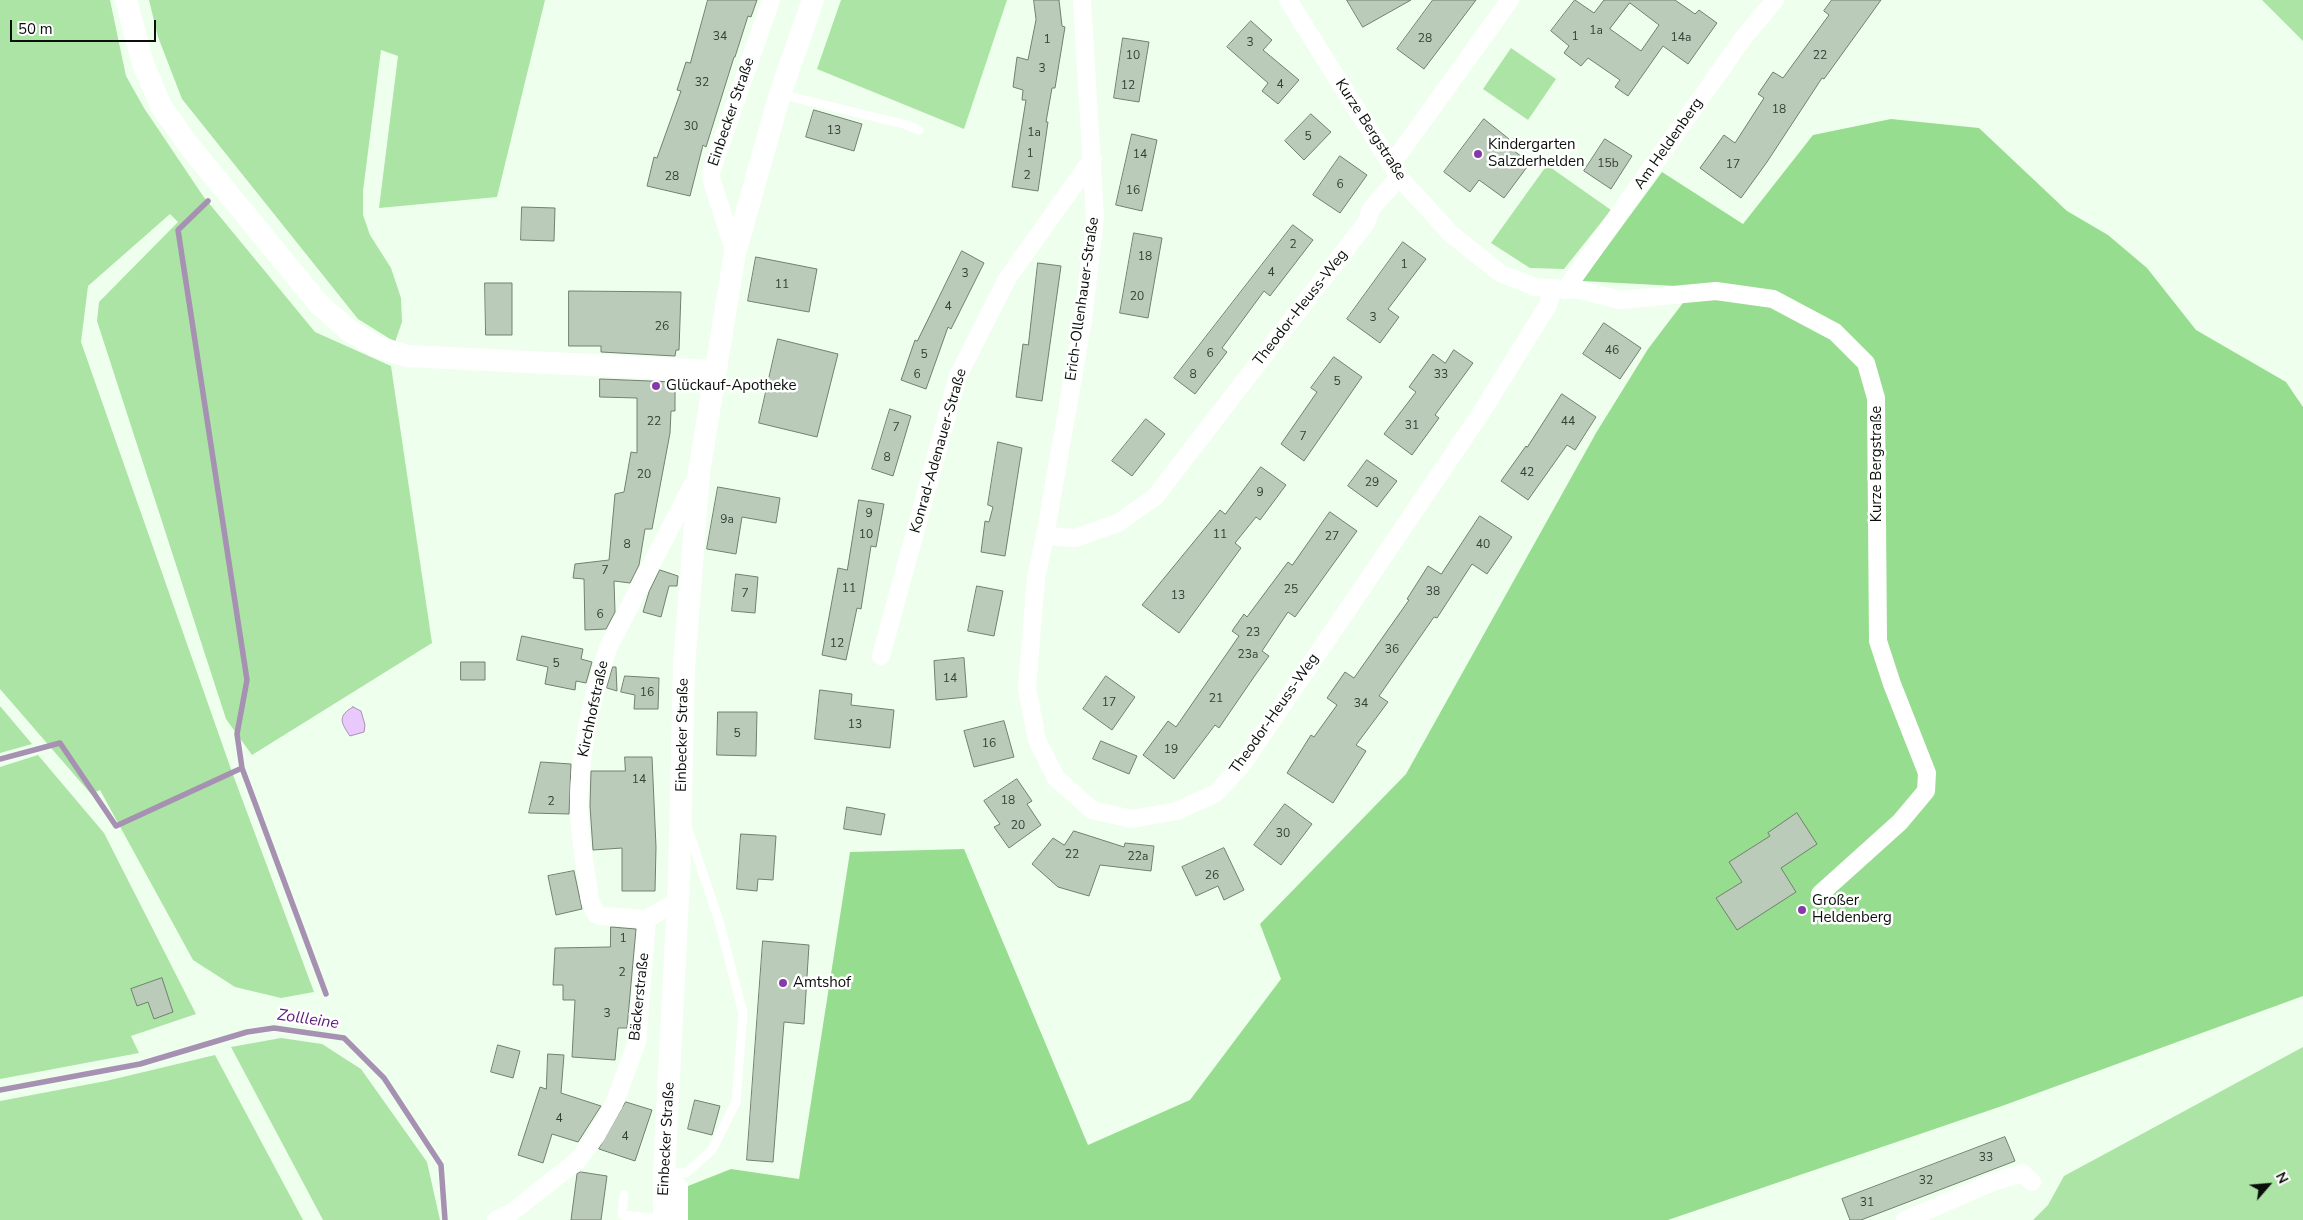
<!DOCTYPE html>
<html>
<head>
<meta charset="utf-8">
<style>
	body { margin:0 }
	#map { position:relative; width:2303px; height:1220px; overflow:hidden; background:#efffed; font-family:"Nunito Sans",sans-serif }
	canvas { display:block }
	.north { position:absolute; left:2243px; top:1160px; width:50px; height:50px; -webkit-text-stroke:4px #fff; paint-order:stroke; rotate:63deg; font-size:14px; font-weight:700; line-height:20px; text-align:center; color:#0a0f0a }
	.north::after { content:''; display:block; margin:auto; width:18px; height:22px; background:#0a0f0a; clip-path:polygon(50% 0,100% 100%,50% 72%,0 100%) }
	.scale { position:absolute; left:10px; top:20px; width:146px; height:22px; box-sizing:border-box; border:2px solid #0a0f0a; border-top:0; padding-left:6px; font-size:15px; line-height:18px; white-space:nowrap; color:#0a0f0a; -webkit-text-stroke:4px #fff; paint-order:stroke }
</style>
</head>
<body>
<div id="map">
<canvas width="2303" height="1220"></canvas>
<div class="north">N</div>
<div class="scale">50 m</div>
</div>
<script>
const c = document.querySelector('canvas').getContext('2d');
c.lineJoin = 'round';
function fillPath(path, color) { c.fillStyle = color; c.fill(path, 'evenodd'); }
function stroke(path, color, width, dash) { c.strokeStyle = color; c.lineWidth = width; c.lineCap = dash ? 'butt' : 'round'; c.setLineDash(dash || []); c.stroke(path); }
function write(font, color, halo, rows, align = 'center') {
  c.font = font + ' "Nunito Sans",sans-serif'; c.lineWidth = 5; c.setLineDash([]); c.textBaseline = 'middle'; c.strokeStyle = halo; c.fillStyle = color; for (const [text, x, y, turn = 0] of rows) {
    c.save(); c.translate(x, y); c.rotate((+turn || 0) * Math.PI / 180); c.textAlign = isNaN(turn) ? turn : align; if (halo) c.strokeText(text, 0, 0); c.fillText(text, 0, 0); c.restore();
  }
}
fillPath(new Path2D(`
	M 0,0 L 110,0 L 126,76 L 144,108 L 203,196 L 315,332 L 391,366 L 432,643 L 252,755 L 226,719 L 97,321 L 99,302 L 178,222 L 170,214 L 88,286 L 81,342 L 232,772 L 314,992 L 281,998 L 235,987 L 193,960 L 100,790 L 91,794 L 0,689 Z
	M 149,0 L 545,0 L 497,197 L 379,208 L 398,56 L 381,50 L 363,191 L 363,215 L 370,235 L 391,268 L 401,298 L 402,322 L 395,342 L 358,319 L 182,99 L 158,37 Z
	M 841,0 L 1007,0 L 964,129 L 817,69 Z
	M 2262,0 L 2303,0 L 2303,41 Z
	M 1511,48 L 1556,79 L 1528,120 L 1483,89 Z
	M 1547,165 L 1611,210 L 1564,269 L 1530,268 L 1491,243 Z
	M 0,706 L 32,744 L 0,753 Z
	M 38,755 L 104,833 L 196,1014 L 131,1036 L 139,1053 L 0,1079 L 0,767 Z
	M 281,1038 L 322,1044 L 361,1069 L 427,1162 L 440,1220 L 323,1220 L 231,1047 Z
	M 2303,1047 L 2303,1220 L 2033,1220 L 2048,1205 L 2064,1176 Z
	M 215,1055 L 303,1220 L 0,1220 L 0,1101 L 106,1081 Z`), '#abe4a4');
fillPath(new Path2D(`
	M 1891,119 L 1979,128 L 2067,211 L 2108,235 L 2147,268 L 2196,330 L 2286,382 L 2303,407 L 2303,996 L 2002,1106 L 1668,1220 L 688,1220 L 688,1186 L 731,1169 L 799,1179 L 850,852 L 964,849 L 1088,1145 L 1190,1100 L 1281,979 L 1260,924 L 1406,774 L 1596,433 L 1648,349 L 1695,287 L 1582,281 L 1662,172 L 1743,224 L 1813,135 Z`), '#97dd8f');
const water = new Path2D(`
	M 353,707 L 361,711 L 365,725 L 364,732 L 350,736 C 341,723 337,716 353,707 Z`);
fillPath(water, '#e9c9fc');
stroke(water, '#a691b3', 1);
stroke(new Path2D(`
	M 208,201 L 178,230 L 247,680 L 237,734 L 242,768
	M 0,759 L 60,743 L 116,826 L 242,768 L 326,994
	M 0,1090 L 140,1064 L 247,1032 L 274,1028 L 344,1038 L 384,1078 L 441,1165 L 445,1220`), '#a691b3', 5.5);
const building = new Path2D(`
	M 708,0 L 757,0 L 751,17 L 748,16 L 735,57 L 734,57 L 706,147 L 703,145 L 690,196 L 647,186 L 654,157 L 657,158 L 681,91 L 677,90 L 686,62 L 690,63 Z
	M 1034,0 L 1059,0 L 1062,26 L 1065,27 L 1055,88 L 1052,88 L 1046,122 L 1048,122 L 1038,191 L 1012,187 L 1026,100 L 1022,100 L 1023,90 L 1013,87 L 1017,57 L 1028,60 L 1036,20 Z
	M 1347,0 L 1411,0 L 1363,27 Z
	M 1433,0 L 1476,0 L 1424,69 L 1397,49 Z
	M 1575,0 L 1594,13 L 1604,0 L 1675,0 L 1695,14 L 1699,10 L 1717,23 L 1688,64 L 1663,46 L 1628,96 L 1615,87 L 1620,80 L 1588,58 L 1581,66 L 1564,53 L 1569,46 L 1551,31 ZM 1630,3 L 1659,25 L 1641,51 L 1610,29 Z
	M 1832,0 L 1881,0 L 1824,79 L 1822,78 L 1767,162 L 1741,198 L 1700,168 L 1724,135 L 1735,143 L 1764,98 L 1758,94 L 1773,72 L 1783,78 L 1829,15 L 1824,11 Z
	M 1251,21 L 1272,40 L 1263,50 L 1299,80 L 1278,104 L 1262,91 L 1268,83 L 1227,47 Z
	M 1123,38 L 1149,42 L 1139,102 L 1114,98 Z
	M 814,110 L 862,124 L 854,151 L 806,137 Z
	M 1311,114 L 1331,132 L 1304,160 L 1285,141 Z
	M 1484,119 L 1509,139 L 1505,144 L 1530,163 L 1504,198 L 1479,180 L 1470,192 L 1444,172 Z
	M 1132,134 L 1157,140 L 1142,211 L 1116,205 Z
	M 1605,139 L 1632,156 L 1611,189 L 1584,171 Z
	M 1340,156 L 1367,175 L 1340,213 L 1313,195 Z
	M 522,207 L 555,208 L 554,241 L 521,240 Z
	M 1293,225 L 1313,240 L 1270,296 L 1264,291 L 1222,348 L 1227,352 L 1195,394 L 1174,378 Z
	M 1134,233 L 1162,238 L 1148,318 L 1120,313 Z
	M 1403,242 L 1426,259 L 1388,309 L 1399,317 L 1380,343 L 1347,319 Z
	M 962,251 L 984,263 L 951,329 L 948,327 L 926,389 L 901,380 L 915,340 L 917,341 Z
	M 756,257 L 817,269 L 809,312 L 748,301 Z
	M 1038,263 L 1061,266 L 1042,401 L 1016,397 L 1023,344 L 1028,345 Z
	M 485,283 L 512,283 L 512,335 L 486,335 Z
	M 569,291 L 681,292 L 679,350 L 676,350 L 675,356 L 601,352 L 601,346 L 569,346 Z
	M 1604,323 L 1641,348 L 1620,379 L 1583,354 Z
	M 778,339 L 838,354 L 817,437 L 759,423 Z
	M 1454,350 L 1473,363 L 1435,415 L 1439,418 L 1412,455 L 1384,434 L 1416,392 L 1409,387 L 1433,354 L 1445,363 Z
	M 1334,357 L 1362,377 L 1304,461 L 1281,444 L 1317,392 L 1311,388 Z
	M 600,379 L 675,382 L 675,411 L 671,411 L 670,433 L 652,529 L 645,529 L 639,565 L 630,583 L 614,581 L 615,612 L 606,629 L 585,630 L 584,579 L 573,578 L 575,564 L 609,560 L 615,494 L 624,492 L 631,452 L 637,453 L 637,398 L 600,397 Z
	M 1562,394 L 1596,417 L 1575,450 L 1567,445 L 1528,500 L 1501,481 L 1526,446 L 1527,447 Z
	M 890,409 L 911,416 L 893,476 L 872,469 Z
	M 1146,419 L 1165,434 L 1132,476 L 1112,461 Z
	M 998,442 L 1022,448 L 1005,556 L 981,552 L 985,521 L 989,522 L 993,507 L 988,505 Z
	M 1367,460 L 1397,481 L 1377,507 L 1348,486 Z
	M 1261,467 L 1286,485 L 1260,520 L 1256,517 L 1235,543 L 1241,548 L 1179,633 L 1142,605 L 1220,510 L 1225,514 Z
	M 718,487 L 780,498 L 776,523 L 742,517 L 736,554 L 707,549 Z
	M 859,500 L 884,504 L 876,547 L 871,546 L 861,609 L 857,608 L 846,660 L 822,655 L 838,568 L 847,570 Z
	M 1330,512 L 1357,531 L 1295,617 L 1288,612 L 1262,651 L 1269,656 L 1256,674 L 1219,728 L 1215,725 L 1174,779 L 1143,755 L 1168,721 L 1176,727 L 1239,636 L 1232,631 L 1244,614 L 1247,617 L 1288,562 L 1292,565 Z
	M 1480,516 L 1512,537 L 1487,574 L 1472,564 L 1437,618 L 1434,617 L 1379,696 L 1388,702 L 1356,745 L 1366,751 L 1333,803 L 1287,773 L 1311,735 L 1314,737 L 1337,705 L 1327,698 L 1345,672 L 1354,678 L 1409,600 L 1407,599 L 1428,566 L 1441,574 Z
	M 660,570 L 678,576 L 677,586 L 669,586 L 661,617 L 643,612 L 649,592 Z
	M 736,574 L 758,577 L 755,613 L 732,611 Z
	M 977,586 L 1003,591 L 994,636 L 968,631 Z
	M 522,636 L 583,649 L 581,659 L 592,662 L 586,683 L 576,681 L 575,690 L 545,684 L 548,667 L 517,660 Z
	M 964,658 L 967,697 L 936,700 L 934,661 Z
	M 461,662 L 485,662 L 485,680 L 461,680 Z
	M 613,667 L 616,667 L 617,691 L 607,688 Z
	M 625,676 L 659,678 L 658,709 L 634,709 L 635,695 L 621,692 Z
	M 1106,676 L 1135,697 L 1112,730 L 1083,709 Z
	M 820,690 L 852,694 L 851,705 L 894,710 L 890,748 L 815,739 Z
	M 718,712 L 757,712 L 756,756 L 717,755 Z
	M 1004,721 L 1014,757 L 974,767 L 964,731 Z
	M 1101,741 L 1137,756 L 1129,774 L 1093,759 Z
	M 625,757 L 652,757 L 656,847 L 655,891 L 622,891 L 622,848 L 593,850 L 590,806 L 591,771 L 625,771 Z
	M 541,762 L 571,764 L 569,814 L 529,813 Z
	M 1017,779 L 1032,801 L 1027,804 L 1041,825 L 1009,848 L 994,827 L 1000,824 L 984,801 Z
	M 1285,804 L 1312,824 L 1281,865 L 1254,845 Z
	M 847,807 L 885,814 L 881,835 L 844,829 Z
	M 1797,813 L 1817,844 L 1781,868 L 1796,892 L 1737,930 L 1716,898 L 1742,882 L 1729,862 L 1770,836 L 1768,833 Z
	M 1074,831 L 1124,847 L 1125,843 L 1154,846 L 1151,871 L 1100,865 L 1089,896 L 1058,887 L 1032,864 L 1053,838 L 1064,845 Z
	M 741,834 L 776,836 L 773,880 L 758,879 L 757,891 L 737,889 Z
	M 1224,848 L 1244,890 L 1224,900 L 1218,886 L 1196,896 L 1182,867 Z
	M 574,871 L 582,909 L 556,915 L 548,876 Z
	M 611,927 L 636,929 L 627,1028 L 618,1028 L 615,1060 L 572,1057 L 575,1000 L 563,1000 L 563,985 L 553,985 L 555,948 L 610,947 Z
	M 763,941 L 809,945 L 804,1024 L 784,1022 L 773,1162 L 747,1160 Z
	M 162,978 L 173,1012 L 154,1019 L 148,1002 L 137,1006 L 131,989 Z
	M 498,1045 L 520,1051 L 513,1078 L 491,1072 Z
	M 548,1054 L 564,1055 L 561,1093 L 601,1106 L 578,1142 L 552,1134 L 543,1163 L 518,1155 L 540,1087 L 546,1089 Z
	M 695,1100 L 720,1106 L 712,1135 L 688,1129 Z
	M 626,1102 L 652,1110 L 635,1161 L 599,1149 Z
	M 2005,1137 L 2015,1161 L 1861,1220 L 1850,1220 L 1842,1199 Z
	M 581,1172 L 607,1176 L 601,1220 L 571,1220 L 577,1174 Z`);
fillPath(building, '#bbcbb9');
stroke(building, '#728070', 1);
stroke(new Path2D(`
	M 780,94 L 907,125 L 919,130
	M 667,1173 L 686,1173 L 712,1150 L 736,1102 L 743,1013 L 719,921 L 687,826
	M 624,1195 L 622,1215 L 663,1219`), '#fff', 9);
stroke(new Path2D(`
	M 1288,0 L 1399,177 L 1451,234 L 1500,273 L 1535,287 L 1580,290 L 1620,300 L 1716,291 L 1773,299 L 1835,332 L 1866,363 L 1876,398 L 1878,641 L 1892,684 L 1927,773 L 1926,791 L 1900,822 L 1820,894
	M 1391,165 L 1510,0
	M 1399,177 L 1371,209 L 1366,223 L 1155,497 L 1118,523 L 1075,538 L 1045,536 L 1036,578 L 1027,688 L 1037,740 L 1056,778 L 1092,810 L 1132,819 L 1177,811 L 1216,793 L 1242,765 L 1481,413 L 1548,305 L 1553,289
	M 735,253 L 710,175 L 771,0
	M 1565,290 L 1744,37 L 1775,0
	M 1045,536 L 1083,320 L 1095,218 L 1082,0
	M 881,656 L 958,376 L 1007,279 L 1093,158
	M 647,919 L 600,916 L 596,914 L 590,901 C 586,870 579,837 579,806 C 578,760 593,692 608,648 L 697,476
	M 647,919 L 677,901
	M 664,1172 L 679,1187 L 679,1220
	M 496,1220 L 512,1212 L 577,1161 L 596,1136 L 614,1104 L 637,1042 L 647,919
	M 1905,1220 L 1993,1182 L 2022,1173 L 2032,1182`), '#fff', 18);
stroke(new Path2D(`
	M 126,0 L 143,64 L 161,106 L 190,147 L 318,303 L 347,329 L 375,346 L 407,356 L 714,371
	M 664,1220 L 664,1172 L 679,880 L 684,667 L 699,472 L 735,253 L 780,94 L 813,0`), '#fff', 22);
for (const [x, y, r, color] of [
	[1478,154,5,"#863aaa"],
	[656,386,5,"#863aaa"],
	[1802,910,5,"#863aaa"],
	[783,983,5,"#863aaa"]
]) { const dot = new Path2D(); dot.arc(x, y, r, 0, 2 * Math.PI); c.fillStyle = color; c.fill(dot); stroke(dot, '#fff', 2); }
write('12px', '#363e36', null, [
	["1a",1596,31],
	["34",720,37],
	["1",1575,37],
	["14a",1681,38],
	["28",1425,39],
	["1",1047,40],
	["3",1250,43],
	["10",1133,56],
	["22",1820,56],
	["3",1042,69],
	["32",702,83],
	["4",1280,85],
	["12",1128,86],
	["18",1779,110],
	["30",691,127],
	["13",834,131],
	["1a",1034,133],
	["5",1308,137],
	["1",1030,154],
	["14",1140,155],
	["15b",1608,164],
	["17",1733,165],
	["2",1027,176],
	["28",672,177],
	["6",1340,185],
	["16",1133,191],
	["2",1293,245],
	["18",1145,257],
	["1",1404,265],
	["4",1271,273],
	["3",965,274],
	["11",782,285],
	["20",1137,297],
	["4",948,307],
	["3",1373,318],
	["26",662,327],
	["46",1612,351],
	["6",1210,354],
	["5",924,355],
	["6",917,375],
	["8",1193,375],
	["33",1441,375],
	["5",1337,382],
	["22",654,422],
	["44",1568,422],
	["31",1412,426],
	["7",896,428],
	["7",1303,437],
	["8",887,458],
	["42",1527,473],
	["20",644,475],
	["29",1372,483],
	["9",1260,493],
	["9",869,514],
	["9a",727,520],
	["10",866,535],
	["11",1220,535],
	["27",1332,537],
	["8",627,545],
	["40",1483,545],
	["7",605,571],
	["11",849,589],
	["25",1291,590],
	["38",1433,592],
	["7",745,594],
	["13",1178,596],
	["6",600,615],
	["23",1253,633],
	["12",837,644],
	["36",1392,650],
	["23a",1248,655],
	["5",556,664],
	["14",950,679],
	["16",647,693],
	["21",1216,699],
	["17",1109,703],
	["34",1361,704],
	["13",855,725],
	["5",737,734],
	["16",989,744],
	["19",1171,750],
	["14",639,780],
	["18",1008,801],
	["2",551,802],
	["20",1018,826],
	["30",1283,834],
	["22",1072,855],
	["22a",1138,857],
	["26",1212,876],
	["1",623,939],
	["2",622,973],
	["3",607,1014],
	["4",559,1119],
	["4",625,1137],
	["33",1986,1158],
	["32",1926,1181],
	["31",1867,1203]
]);
write('15px', '#0a0f0a', '#fff', [
	["Einbecker Straße",732,112,-71],
	["Kurze Bergstraße",1370,130,57],
	["Am Heldenberg",1669,144,-55],
	["Erich-Ollenhauer-Straße",1083,299,-82],
	["Theodor-Heuss-Weg",1301,308,-52],
	["Konrad-Adenauer-Straße",939,451,-74],
	["Kurze Bergstraße",1877,464,-90],
	["Kirchhofstraße",594,709,-78],
	["Theodor-Heuss-Weg",1275,714,-55],
	["Einbecker Straße",683,735,-89],
	["Bäckerstraße",640,997,-84],
	["Einbecker Straße",667,1139,-87]
]);
write('15px', '#0a0f0a', '#fff', [
	["Kindergarten",1488,145],
	["Salzderhelden",1488,162],
	["Glückauf-Apotheke",666,386],
	["Großer",1812,901],
	["Heldenberg",1812,918],
	["Amtshof",793,983]
], 'left');
write('italic 16px', '#5d1a7a', '#fff', [
	["Zollleine",308,1020,8]
]);
</script>
</body>
</html>
